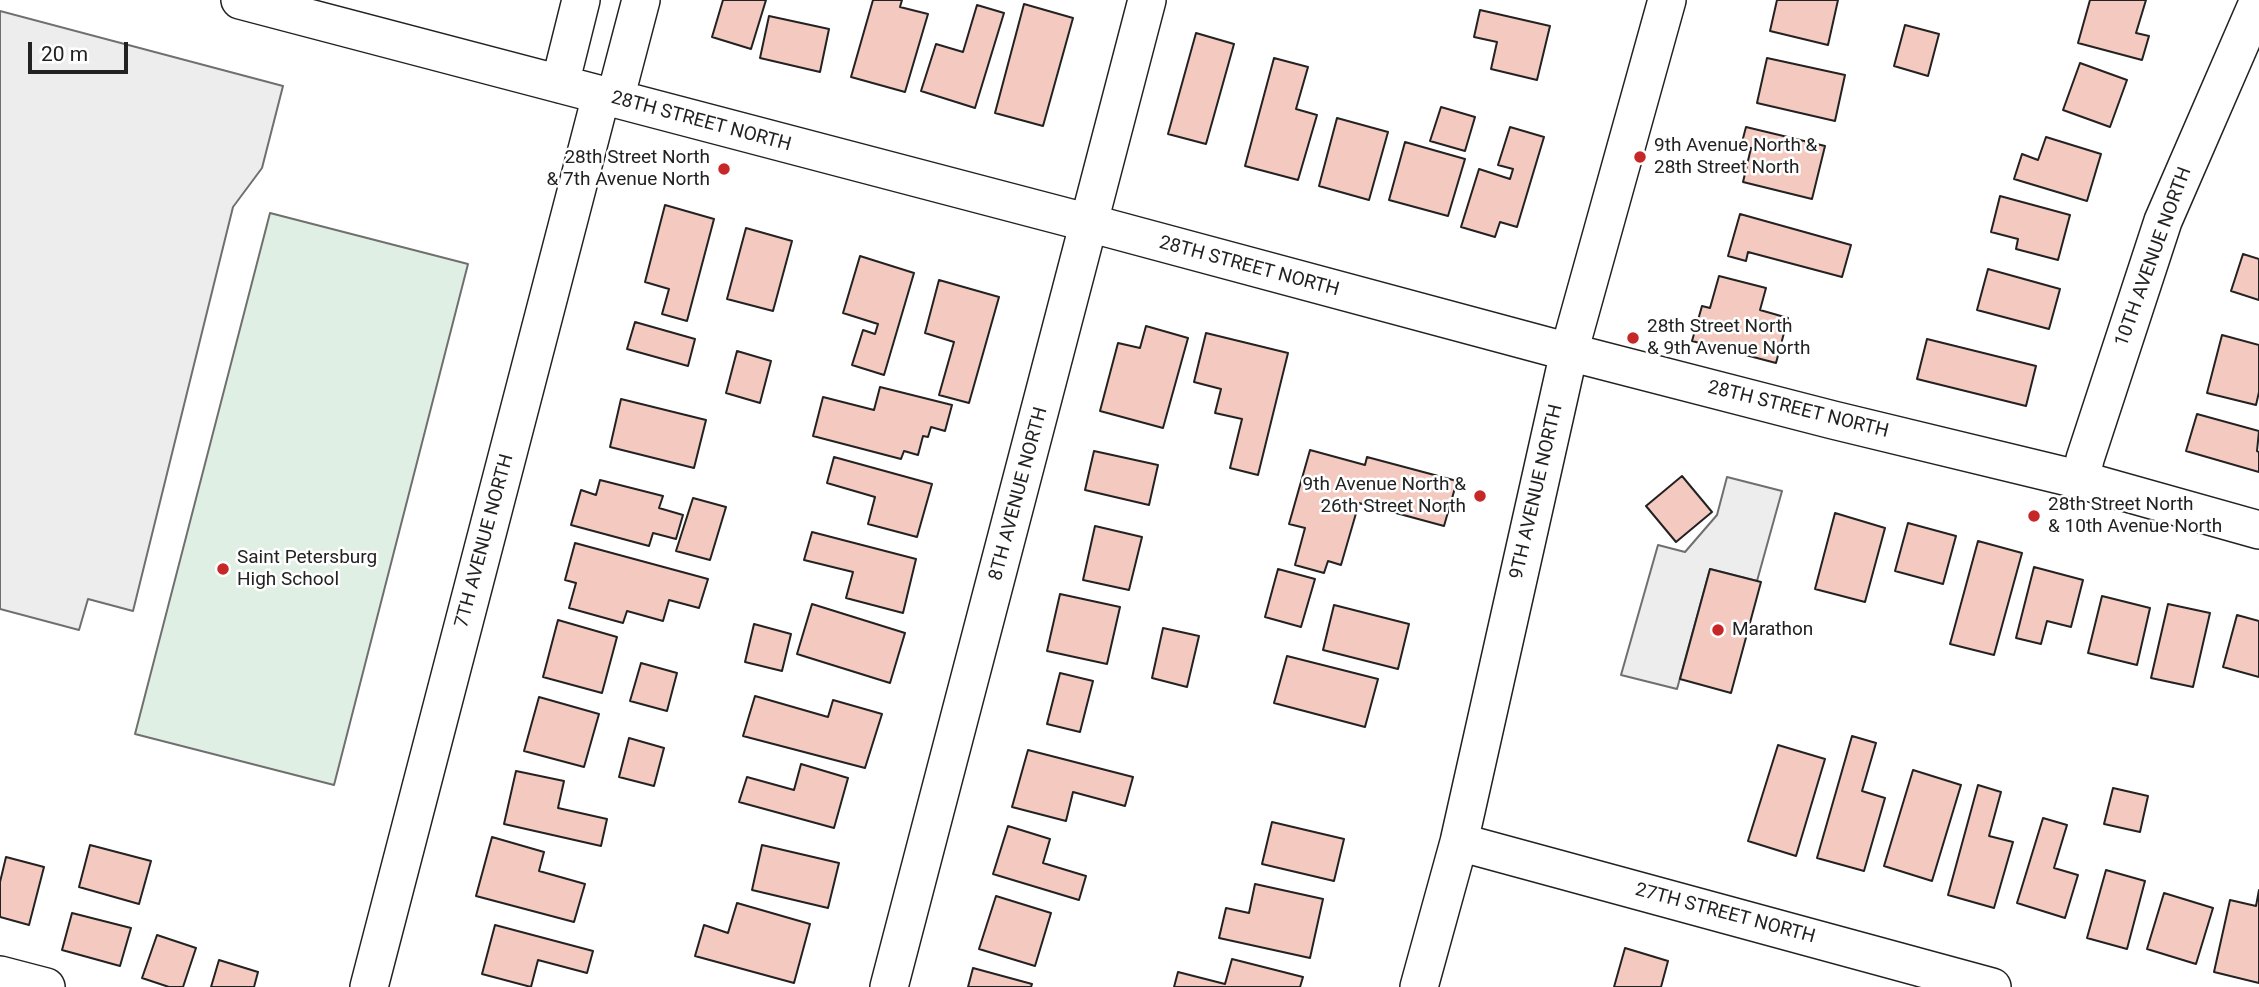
<!DOCTYPE html>
<html>
<head>
<meta charset="utf-8">
<style>
	body { margin:0 }
	#map { position:relative; width:2259px; height:987px; overflow:hidden; background:#fff; font-family:Roboto,sans-serif }
	canvas { display:block }
	.scale { position:absolute; left:28px; top:42px; width:100px; height:32px; box-sizing:border-box; border:4px solid #222; border-top:0; padding-left:9px; font-size:21px; line-height:24px; white-space:nowrap; color:#222; -webkit-text-stroke:5px #fff; paint-order:stroke }
</style>
</head>
<body>
<div id="map">
<canvas width="2259" height="987"></canvas>
<div class="scale">20 m</div>
</div>
<script>
const c = document.querySelector('canvas').getContext('2d');
c.lineJoin = 'round';
function fillPath(path, color) { c.fillStyle = color; c.fill(path, 'evenodd'); }
function stroke(path, color, width, dash) { c.strokeStyle = color; c.lineWidth = width; c.lineCap = dash ? 'butt' : 'round'; c.setLineDash(dash || []); c.stroke(path); }
function write(font, color, halo, rows, align = 'center') {
  c.font = font + ' Roboto,sans-serif'; c.lineWidth = 5; c.setLineDash([]); c.textBaseline = 'middle'; c.strokeStyle = halo; c.fillStyle = color; for (const [text, x, y, turn = 0] of rows) {
    c.save(); c.translate(x, y); c.rotate((+turn || 0) * Math.PI / 180); c.textAlign = isNaN(turn) ? turn : align; if (halo) c.strokeText(text, 0, 0); c.fillText(text, 0, 0); c.restore();
  }
}
const green = new Path2D(`
	M 270,213 L 468,264 L 334,785 L 135,734 Z`);
fillPath(green, '#e0efe3');
stroke(green, '#6f6f6f', 2);
const parking = new Path2D(`
	M 0,11 L 283,86 L 262,168 L 233,207 L 133,611 L 88,599 L 79,630 L 0,609 Z
	M 1727,477 L 1782,491 L 1757,581 L 1710,569 L 1677,689 L 1621,675 L 1658,545 L 1685,552 L 1717,515 Z`);
fillPath(parking, '#ededed');
stroke(parking, '#6f6f6f', 2);
const building = new Path2D(`
	M 723,0 L 766,0 L 751,49 L 712,37 Z
	M 873,0 L 902,0 L 900,7 L 928,14 L 905,92 L 851,77 Z
	M 1777,0 L 1838,0 L 1828,45 L 1770,31 Z
	M 2090,0 L 2146,0 L 2136,33 L 2149,36 L 2142,60 L 2078,43 Z
	M 1024,4 L 1073,18 L 1043,126 L 995,113 Z
	M 977,5 L 1004,13 L 975,108 L 921,91 L 936,44 L 963,52 Z
	M 1480,10 L 1550,26 L 1537,80 L 1491,69 L 1497,42 L 1474,37 Z
	M 769,16 L 829,29 L 820,72 L 760,58 Z
	M 1905,25 L 1939,34 L 1928,76 L 1894,66 Z
	M 1196,33 L 1234,44 L 1206,144 L 1168,134 Z
	M 1274,58 L 1308,67 L 1296,109 L 1317,115 L 1298,180 L 1245,166 Z
	M 1767,58 L 1845,75 L 1835,121 L 1757,103 Z
	M 2080,63 L 2127,80 L 2110,127 L 2063,110 Z
	M 1441,107 L 1475,117 L 1465,151 L 1430,141 Z
	M 1337,118 L 1388,132 L 1369,200 L 1319,186 Z
	M 1510,127 L 1544,137 L 1517,227 L 1500,222 L 1495,237 L 1461,227 L 1479,169 L 1510,179 L 1513,169 L 1498,165 Z
	M 1746,127 L 1825,146 L 1812,199 L 1743,182 L 1751,148 L 1741,146 Z
	M 2046,137 L 2101,154 L 2087,201 L 2014,179 L 2022,154 L 2038,160 Z
	M 1405,142 L 1465,159 L 1448,216 L 1389,200 Z
	M 2000,196 L 2070,215 L 2058,260 L 2016,249 L 2018,239 L 1991,232 Z
	M 665,205 L 714,219 L 687,321 L 662,314 L 669,289 L 645,282 Z
	M 1740,214 L 1851,245 L 1842,277 L 1748,252 L 1746,261 L 1728,256 Z
	M 746,228 L 792,241 L 773,311 L 727,299 Z
	M 2243,254 L 2259,259 L 2259,300 L 2231,291 Z
	M 860,256 L 914,273 L 884,375 L 852,365 L 863,330 L 875,334 L 878,324 L 843,313 Z
	M 1988,269 L 2060,289 L 2049,329 L 1977,310 Z
	M 1719,276 L 1766,288 L 1760,310 L 1788,318 L 1776,363 L 1692,341 L 1702,306 L 1710,308 Z
	M 939,280 L 999,297 L 969,403 L 939,395 L 954,342 L 925,333 Z
	M 635,322 L 695,339 L 688,366 L 627,349 Z
	M 1146,326 L 1188,338 L 1163,428 L 1100,411 L 1118,343 L 1140,348 Z
	M 1206,333 L 1288,353 L 1258,475 L 1230,468 L 1242,419 L 1215,413 L 1221,389 L 1194,382 Z
	M 2222,335 L 2259,345 L 2259,392 L 2256,405 L 2207,393 Z
	M 1927,339 L 2036,366 L 2026,406 L 1917,379 Z
	M 737,351 L 771,361 L 760,403 L 726,393 Z
	M 880,387 L 952,405 L 945,431 L 931,427 L 928,437 L 923,436 L 918,455 L 904,451 L 901,459 L 813,436 L 823,397 L 874,410 Z
	M 621,399 L 706,420 L 694,468 L 610,447 Z
	M 2197,414 L 2259,431 L 2257,451 L 2259,452 L 2259,472 L 2186,451 Z
	M 1310,450 L 1365,465 L 1367,457 L 1457,481 L 1444,526 L 1359,503 L 1341,565 L 1328,561 L 1324,573 L 1295,565 L 1305,528 L 1289,524 Z
	M 1094,451 L 1158,465 L 1149,505 L 1085,490 Z
	M 834,457 L 932,484 L 917,537 L 868,524 L 875,497 L 827,483 Z
	M 1682,476 L 1712,512 L 1676,542 L 1646,506 Z
	M 600,480 L 663,496 L 659,508 L 683,515 L 676,539 L 653,533 L 649,546 L 571,525 L 581,490 L 596,495 Z
	M 693,498 L 726,507 L 710,560 L 676,551 Z
	M 1835,513 L 1885,528 L 1865,602 L 1815,589 Z
	M 1908,523 L 1956,536 L 1943,584 L 1895,571 Z
	M 1095,526 L 1142,537 L 1129,590 L 1083,580 Z
	M 812,532 L 916,559 L 903,613 L 846,598 L 853,572 L 804,560 Z
	M 1978,541 L 2022,553 L 1994,655 L 1950,644 Z
	M 575,543 L 708,579 L 699,608 L 669,600 L 663,621 L 627,611 L 623,623 L 569,608 L 576,583 L 565,580 Z
	M 2034,567 L 2083,580 L 2071,627 L 2047,621 L 2041,644 L 2016,638 Z
	M 1278,569 L 1315,579 L 1301,627 L 1265,617 Z
	M 1710,569 L 1761,582 L 1731,693 L 1680,679 Z
	M 1060,594 L 1120,607 L 1107,664 L 1047,651 Z
	M 2102,596 L 2150,608 L 2137,665 L 2088,653 Z
	M 812,604 L 905,633 L 890,683 L 797,654 Z
	M 2168,604 L 2210,613 L 2193,687 L 2151,678 Z
	M 1334,605 L 1409,624 L 1398,669 L 1323,650 Z
	M 2237,615 L 2259,621 L 2259,677 L 2223,667 Z
	M 558,620 L 617,637 L 602,693 L 543,677 Z
	M 754,624 L 791,634 L 782,671 L 745,662 Z
	M 1163,628 L 1199,636 L 1187,687 L 1152,678 Z
	M 1287,656 L 1378,679 L 1365,727 L 1274,703 Z
	M 641,663 L 677,673 L 667,711 L 630,701 Z
	M 1060,673 L 1093,681 L 1080,732 L 1047,724 Z
	M 755,696 L 828,717 L 833,700 L 882,714 L 865,768 L 743,736 Z
	M 539,697 L 599,714 L 584,767 L 524,751 Z
	M 1852,736 L 1876,743 L 1862,791 L 1885,798 L 1864,871 L 1817,858 Z
	M 629,738 L 664,748 L 654,786 L 619,777 Z
	M 1778,745 L 1825,759 L 1796,856 L 1748,841 Z
	M 1028,750 L 1133,777 L 1125,806 L 1073,792 L 1066,821 L 1012,807 Z
	M 801,764 L 848,778 L 834,828 L 739,802 L 747,777 L 794,790 Z
	M 1913,770 L 1961,785 L 1932,881 L 1884,866 Z
	M 516,771 L 564,781 L 558,808 L 607,819 L 601,846 L 504,824 Z
	M 1978,785 L 2001,792 L 1989,836 L 2013,842 L 1994,908 L 1948,895 Z
	M 2113,788 L 2148,796 L 2140,832 L 2104,824 Z
	M 2043,818 L 2067,825 L 2054,868 L 2078,875 L 2065,918 L 2017,903 Z
	M 1272,822 L 1344,839 L 1334,881 L 1262,864 Z
	M 1008,826 L 1050,839 L 1043,863 L 1086,876 L 1079,900 L 993,874 Z
	M 492,837 L 544,852 L 539,871 L 585,884 L 574,922 L 476,896 Z
	M 90,845 L 151,861 L 139,904 L 79,887 Z
	M 762,845 L 839,863 L 828,908 L 752,890 Z
	M 6,857 L 44,867 L 29,925 L 0,917 L 0,882 Z
	M 2106,870 L 2145,881 L 2127,949 L 2087,938 Z
	M 1255,884 L 1323,899 L 1310,958 L 1219,938 L 1226,908 L 1249,913 Z
	M 2259,890 L 2259,983 L 2214,972 L 2230,900 L 2256,906 Z
	M 2164,893 L 2213,908 L 2196,964 L 2147,949 Z
	M 996,896 L 1051,913 L 1035,966 L 979,949 Z
	M 737,903 L 810,924 L 794,983 L 695,956 L 704,925 L 728,933 Z
	M 72,913 L 131,928 L 120,966 L 62,950 Z
	M 495,925 L 593,951 L 587,973 L 538,960 L 531,987 L 482,974 Z
	M 157,935 L 196,948 L 183,987 L 169,987 L 142,978 Z
	M 1625,948 L 1668,961 L 1661,987 L 1614,987 Z
	M 1232,959 L 1303,977 L 1300,987 L 1174,987 L 1178,972 L 1225,984 Z
	M 219,960 L 258,972 L 254,987 L 211,987 Z
	M 973,968 L 1032,984 L 1031,987 L 968,987 Z`);
fillPath(building, '#f3c9c0');
stroke(building, '#222', 2);
const minor = new Path2D(`
	M 240,0 L 1089,223 L 1569,352 L 1833,420 L 2081,480 L 2259,530
	M 560,84 L 581,0
	M 615,99 L 641,0
	M 2081,480 L 2085,459 L 2163,221 L 2259,0
	M 1459,842 L 1992,987
	M 0,975 L 46,987
	M 369,987 L 601,96
	M 889,987 L 1147,0
	M 1419,987 L 1459,842 L 1569,352 L 1667,0`);
stroke(minor, '#222', 40);
stroke(minor, '#fff', 37);
for (const [x, y, r, color] of [
	[1640,157,7,"#c62828"],
	[724,169,7,"#c62828"],
	[1633,338,7,"#c62828"],
	[1480,496,7,"#c62828"],
	[2034,516,7,"#c62828"],
	[223,569,7,"#c62828"],
	[1718,630,7,"#c62828"]
]) { const dot = new Path2D(); dot.arc(x, y, r, 0, 2 * Math.PI); c.fillStyle = color; c.fill(dot); stroke(dot, '#fff', 2.5); }
write('19px', '#222', '#fff', [
	["28TH STREET NORTH",701,122,15],
	["10TH AVENUE NORTH",2154,257,-70],
	["28TH STREET NORTH",1249,267,15],
	["28TH STREET NORTH",1798,410,14],
	["9TH AVENUE NORTH",1537,492,-77],
	["8TH AVENUE NORTH",1019,494,-75],
	["7TH AVENUE NORTH",485,541,-75],
	["27TH STREET NORTH",1725,914,15]
]);
write('19px', '#222', '#fff', [
	["9th Avenue North &",1654,146],
	["28th Street North",1654,168],
	["28th Street North",710,158,"right"],
	["& 7th Avenue North",710,180,"right"],
	["28th Street North",1647,327],
	["& 9th Avenue North",1647,349],
	["9th Avenue North &",1466,485,"right"],
	["26th Street North",1466,507,"right"],
	["28th Street North",2048,505],
	["& 10th Avenue North",2048,527],
	["Saint Petersburg",237,558],
	["High School",237,580],
	["Marathon",1732,630]
], 'left');
</script>
</body>
</html>
